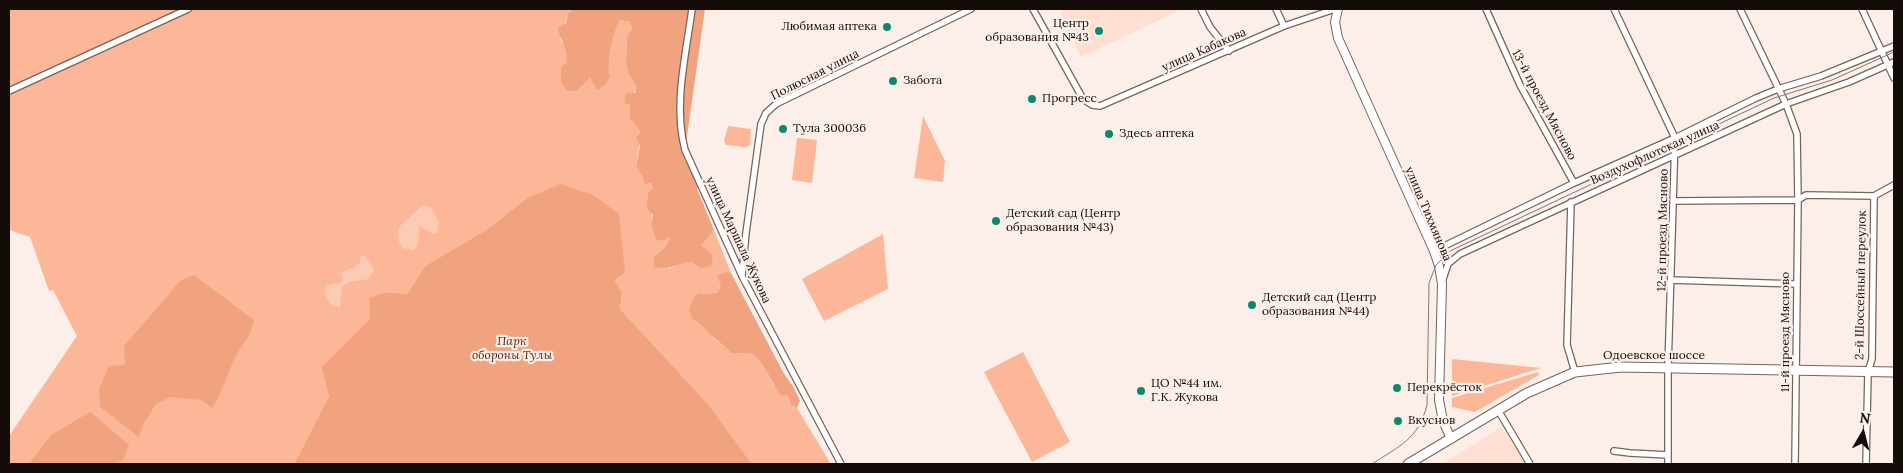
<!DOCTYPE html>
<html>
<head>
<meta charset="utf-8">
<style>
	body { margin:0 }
	#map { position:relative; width:1903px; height:473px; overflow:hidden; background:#fceee8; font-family:Lora,serif }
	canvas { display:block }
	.frame { position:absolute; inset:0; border:10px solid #130c08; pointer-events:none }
	.north { position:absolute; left:1838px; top:408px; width:50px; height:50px; -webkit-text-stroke:4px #fceee8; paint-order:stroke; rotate:8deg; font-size:14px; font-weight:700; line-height:20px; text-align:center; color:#130c08 }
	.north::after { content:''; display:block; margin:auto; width:18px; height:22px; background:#130c08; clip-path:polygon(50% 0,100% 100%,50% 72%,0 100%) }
</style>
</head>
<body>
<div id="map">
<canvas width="1903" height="473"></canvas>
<div class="frame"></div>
<div class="north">N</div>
</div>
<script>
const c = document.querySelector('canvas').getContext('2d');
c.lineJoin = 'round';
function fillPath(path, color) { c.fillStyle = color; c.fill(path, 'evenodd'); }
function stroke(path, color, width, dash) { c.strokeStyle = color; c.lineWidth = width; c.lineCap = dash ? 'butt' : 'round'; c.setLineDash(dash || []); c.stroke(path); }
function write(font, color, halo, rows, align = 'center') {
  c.font = font + ' Lora,serif'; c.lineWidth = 4.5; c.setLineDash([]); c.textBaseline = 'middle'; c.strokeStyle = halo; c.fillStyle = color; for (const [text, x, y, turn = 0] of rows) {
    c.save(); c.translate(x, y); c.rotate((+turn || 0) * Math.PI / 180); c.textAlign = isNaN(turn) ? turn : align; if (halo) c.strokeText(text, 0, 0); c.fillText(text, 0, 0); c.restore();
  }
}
fillPath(new Path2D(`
	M 1062,9 L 1182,9 L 1081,57 L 1061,13 L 1063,12 Z
	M 1501,427 L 1526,464 L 1443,464 Z`), '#fedfd1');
fillPath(new Path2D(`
	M 9,9 L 574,9 L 568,13 L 560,39 L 567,51 L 567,62 L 578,90 L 590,78 L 610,76 C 606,62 613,33 620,20 L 630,22 L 632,29 L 627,37 L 626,64 L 628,73 L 636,86 L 630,105 L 630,119 L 641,132 L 636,166 L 653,188 L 651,223 L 670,236 L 666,246 L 654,257 L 669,269 L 682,263 L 691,262 L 701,268 L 701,246 L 714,230 L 731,273 L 727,272 L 718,292 L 710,294 L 702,293 C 702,302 700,312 702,321 C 703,332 723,345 731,353 L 750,353 L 760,361 L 774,385 L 787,395 L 791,405 L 797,408 L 831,464 L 752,464 L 709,405 L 620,309 L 622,292 L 526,199 L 486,230 L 425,266 L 407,294 L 387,292 L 370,318 L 321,367 L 329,396 L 294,464 L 9,464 L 9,436 L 77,336 L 53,290 L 49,291 L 30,237 L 9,230 Z
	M 923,116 L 945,161 L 943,182 L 914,178 Z
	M 728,126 L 751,129 L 750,145 L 746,147 L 726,145 L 724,141 Z
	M 797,138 L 817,140 L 812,183 L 792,180 Z
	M 883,234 L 888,289 L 824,321 L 802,279 Z
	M 1023,352 L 1070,442 L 1032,462 L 984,372 Z
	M 1452,359 L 1541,368 L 1452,396 Z
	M 1538,372 L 1539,375 L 1475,412 L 1452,407 L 1452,398 Z`), '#fcb798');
fillPath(new Path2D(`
	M 574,9 L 705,9 L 686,143 L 702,181 L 697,189 L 714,230 L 701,246 L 713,255 L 711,266 L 701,268 L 691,262 C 674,264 673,270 654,267 L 654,257 L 666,246 L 670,237 L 662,241 L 656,239 L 651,223 L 653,215 L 647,208 L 648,193 L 653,188 L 650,183 L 645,184 L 643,177 L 636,166 L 640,146 L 636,138 L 641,132 L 630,119 L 630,105 L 624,103 L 626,94 L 635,93 L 636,86 L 628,73 L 626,64 L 627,37 L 632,29 L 630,22 L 620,20 C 613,33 606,62 610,76 L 605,85 L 597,90 L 590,78 L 578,90 L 567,91 L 561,82 L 561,68 L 567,62 C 568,49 560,41 558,28 L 566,23 L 568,13 Z
	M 560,184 L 593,195 L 619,214 L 625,272 L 614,280 L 622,292 L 620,309 L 709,405 L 752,464 L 294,464 L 329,396 L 321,367 L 370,318 L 369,298 L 387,292 L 407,294 L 425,266 L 486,230 L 526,199 Z
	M 727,272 L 731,273 L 783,372 L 794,388 L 800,401 L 797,408 L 791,405 L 787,395 L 781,396 L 760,361 L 750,353 L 731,353 C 725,347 719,342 713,337 C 703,330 706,325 692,319 L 689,309 L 695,295 C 703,292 710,295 718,292 L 721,285 L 717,276 Z
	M 194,275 L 254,320 C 252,335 241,345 235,358 C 227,375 222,392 212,408 L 201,400 L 170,397 L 155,405 L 143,425 L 139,437 L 100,407 L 99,389 L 109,366 L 125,365 L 124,346 L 180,281 Z
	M 90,412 L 129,445 L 124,459 L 115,464 L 29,464 L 51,435 Z`), '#f1a27e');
fillPath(new Path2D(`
	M 423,205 L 431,207 L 439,222 L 437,232 L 434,234 L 419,226 L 418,245 L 413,250 L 402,248 L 398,239 L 399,227 Z
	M 364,255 L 374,270 L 368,279 L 349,282 L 342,287 L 340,308 L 331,304 L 324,293 L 327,286 L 334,283 L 339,284 L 343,280 L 341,273 L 348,269 L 354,268 L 360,262 L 360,256 Z`), '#fdcbb5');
const street = new Path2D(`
	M 692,9 C 686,55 673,105 685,150 L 743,278 L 841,464
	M 1033,9 L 1083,99 L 1092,105 L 1100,106 L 1284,26 L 1335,9
	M 1201,9 L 1210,27 L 1229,51
	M 1276,9 L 1284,26
	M 1486,9 L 1520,85 L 1574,183
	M 1614,9 L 1675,138 L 1668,368 L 1668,464
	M 1740,9 L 1786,104 L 1797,134 L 1798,200 L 1795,464
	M 1862,9 L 1894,78
	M 9,91 L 188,9
	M 1673,201 L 1798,200 L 1806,195 L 1874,196 L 1894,185
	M 1571,202 L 1567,345 L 1575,372
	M 1434,251 L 1574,183 L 1675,138 L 1756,98 L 1778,89 L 1821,76 L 1894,46
	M 742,276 L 746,233 L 761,124 L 766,113 L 776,104 L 971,9
	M 1671,280 L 1796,284
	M 1442,282 L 1448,264 L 1460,254 L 1786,104 L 1849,82 L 1894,62
	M 1498,410 L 1530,464
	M 1614,451 L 1630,453 L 1668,455
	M 1866,464 L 1868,372 L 1872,359 L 1874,196`);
const secondary = new Path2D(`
	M 1338,9 L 1335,22 L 1338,38 L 1434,251 L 1439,266 L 1442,284 L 1439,400 L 1443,421 L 1451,439`);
const primary = new Path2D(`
	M 1408,464 L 1527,393 L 1575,372 L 1621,367 L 1894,372`);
stroke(street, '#77635b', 8);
stroke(secondary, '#77635b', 10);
stroke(primary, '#77635b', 11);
stroke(street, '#fff', 5.5);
stroke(secondary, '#fff', 8);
stroke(primary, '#fff', 9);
stroke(new Path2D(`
	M 1372,464 C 1399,446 1418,440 1427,405 L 1429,283 L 1436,265 L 1450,251 L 1774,98 L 1832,80 L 1894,52`), '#837974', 1);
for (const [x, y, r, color] of [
	[887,27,5,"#0c896c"],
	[1099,31,5,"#0c896c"],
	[893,81,5,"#0c896c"],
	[1032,99,5,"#0c896c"],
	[783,129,5,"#0c896c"],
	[1109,134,5,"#0c896c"],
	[996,221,5,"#0c896c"],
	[1252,305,5,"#0c896c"],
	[1397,388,5,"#0c896c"],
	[1141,391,5,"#0c896c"],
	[1398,421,5,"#0c896c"]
]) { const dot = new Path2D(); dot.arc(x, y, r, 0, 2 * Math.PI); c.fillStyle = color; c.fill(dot); stroke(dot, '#fceee8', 2); }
write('12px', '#130c08', '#fceee8', [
	["Центр",1089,24,"right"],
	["образования №43",1089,38,"right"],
	["Любимая аптека",877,27,"right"],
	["Забота",903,81],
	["Прогресс",1042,99],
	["Тула 300036",793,129],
	["Здесь аптека",1119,134],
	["Детский сад (Центр",1006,214],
	["образования №43)",1006,228],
	["Детский сад (Центр",1262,298],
	["образования №44)",1262,312],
	["ЦО №44 им.",1151,384],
	["Г.К. Жукова",1151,398],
	["Перекрёсток",1407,388],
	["Вкуснов",1408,421]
], 'left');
write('12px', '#130c08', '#fceee8', [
	["улица Кабакова",1204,50,-24],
	["Полюсная улица",815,75,-27],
	["13-й проезд Мясново",1544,105,62],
	["Воздухофлотская улица",1655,153,-24],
	["улица Тихмянова",1428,214,67],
	["12-й проезд Мясново",1663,230,-89],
	["улица Маршала Жукова",738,240,65],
	["2-й Шоссейный переулок",1861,285,-89],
	["11-й проезд Мясново",1786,332,-90],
	["Одоевское шоссе",1654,356]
]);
write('italic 12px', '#501f04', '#fceee8', [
	["Парк",512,342],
	["обороны Тулы",512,356]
]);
</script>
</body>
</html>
